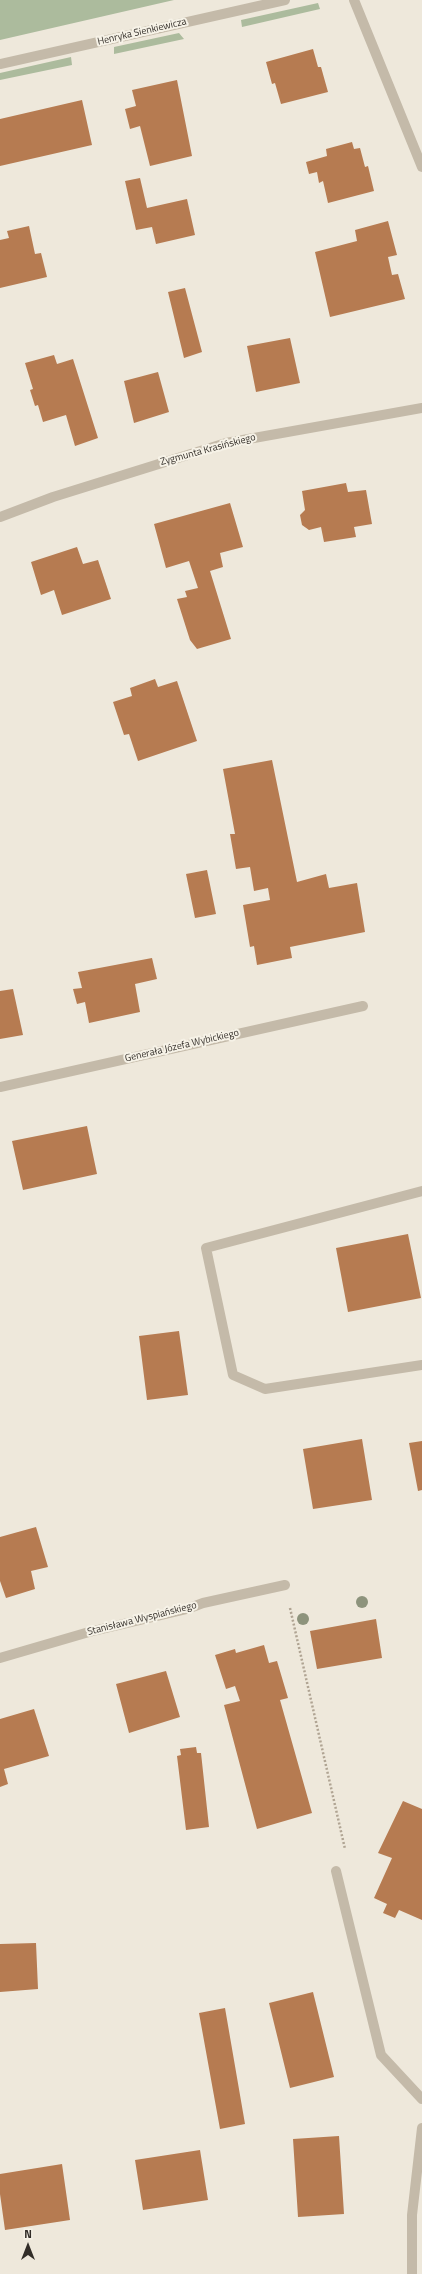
<!DOCTYPE html>
<html>
<head>
<meta charset="utf-8">
<style>
	body { margin:0 }
	#map { position:relative; width:422px; height:2274px; overflow:hidden; background:#eee8db; font-family:"Titillium Web",sans-serif }
	canvas { display:block }
	.north { position:absolute; left:8px; top:2226px; width:40px; height:40px; -webkit-text-stroke:3px #f6f2e7; paint-order:stroke; rotate:0deg; font-size:11px; font-weight:700; line-height:16px; text-align:center; color:#322d28 }
	.north::after { content:''; display:block; margin:auto; width:14px; height:18px; background:#322d28; clip-path:polygon(50% 0,100% 100%,50% 72%,0 100%) }
</style>
</head>
<body>
<div id="map">
<canvas width="422" height="2274"></canvas>
<div class="north">N</div>
</div>
<script>
const c = document.querySelector('canvas').getContext('2d');
c.lineJoin = 'round';
function fillPath(path, color) { c.fillStyle = color; c.fill(path, 'evenodd'); }
function stroke(path, color, width, dash) { c.strokeStyle = color; c.lineWidth = width; c.lineCap = dash ? 'butt' : 'round'; c.setLineDash(dash || []); c.stroke(path); }
function write(font, color, halo, rows, align = 'center') {
  c.font = font + ' "Titillium Web",sans-serif'; c.lineWidth = 4; c.setLineDash([]); c.textBaseline = 'middle'; c.strokeStyle = halo; c.fillStyle = color; for (const [text, x, y, turn = 0] of rows) {
    c.save(); c.translate(x, y); c.rotate((+turn || 0) * Math.PI / 180); c.textAlign = isNaN(turn) ? turn : align; if (halo) c.strokeText(text, 0, 0); c.fillText(text, 0, 0); c.restore();
  }
}
fillPath(new Path2D(`
	M 0,0 L 174,0 L 0,40 Z
	M 318,3 L 320,9 L 242,27 L 241,20 Z
	M 179,33 L 184,39 L 114,54 L 114,47 Z
	M 71,57 L 72,65 L 0,80 L 0,73 Z`), '#acbb9d');
fillPath(new Path2D(`
	M 313,49 L 318,67 L 321,67 L 328,92 L 281,104 L 275,83 L 272,84 L 266,62 Z
	M 177,80 L 192,156 L 150,166 L 140,126 L 130,129 L 125,109 L 136,106 L 132,90 Z
	M 82,100 L 92,145 L 0,166 L 0,119 Z
	M 352,142 L 354,149 L 360,148 L 365,167 L 368,166 L 374,191 L 328,203 L 323,181 L 319,183 L 317,172 L 309,174 L 306,162 L 327,156 L 326,149 Z
	M 140,178 L 147,208 L 187,199 L 195,235 L 156,244 L 152,227 L 136,230 L 125,181 Z
	M 388,221 L 397,255 L 388,257 L 392,275 L 398,274 L 405,299 L 330,317 L 315,252 L 357,241 L 355,230 Z
	M 29,226 L 35,254 L 41,253 L 47,277 L 0,288 L 0,240 L 9,238 L 7,231 Z
	M 185,288 L 202,352 L 184,358 L 168,292 Z
	M 290,338 L 300,383 L 256,392 L 247,346 Z
	M 54,355 L 57,364 L 73,359 L 98,438 L 75,446 L 66,415 L 43,422 L 38,405 L 35,406 L 30,390 L 33,389 L 25,363 Z
	M 158,372 L 169,412 L 134,423 L 124,381 Z
	M 346,483 L 348,492 L 366,490 L 372,524 L 354,527 L 356,537 L 324,542 L 321,527 L 309,530 L 302,525 L 300,515 L 305,510 L 302,491 Z
	M 230,503 L 243,547 L 220,553 L 223,567 L 210,571 L 231,639 L 197,649 L 190,640 L 177,599 L 187,597 L 185,591 L 198,588 L 189,561 L 166,568 L 154,524 Z
	M 77,547 L 83,564 L 98,560 L 111,599 L 62,615 L 54,590 L 41,595 L 31,562 Z
	M 155,679 L 158,687 L 177,681 L 197,741 L 138,761 L 129,734 L 124,735 L 113,702 L 132,696 L 130,688 Z
	M 272,760 L 297,882 L 326,874 L 329,888 L 357,883 L 365,932 L 290,947 L 292,958 L 257,965 L 254,946 L 250,947 L 243,905 L 270,900 L 268,888 L 254,891 L 250,867 L 236,869 L 230,834 L 235,834 L 223,769 Z
	M 207,870 L 216,914 L 195,918 L 186,874 Z
	M 152,958 L 157,979 L 135,984 L 140,1012 L 89,1023 L 85,1002 L 77,1004 L 73,989 L 82,988 L 78,972 Z
	M 13,989 L 23,1035 L 0,1039 L 0,991 Z
	M 87,1126 L 97,1174 L 23,1190 L 12,1141 Z
	M 408,1234 L 421,1298 L 348,1312 L 336,1248 Z
	M 179,1331 L 188,1395 L 147,1400 L 139,1336 Z
	M 362,1439 L 372,1500 L 313,1509 L 303,1449 Z
	M 422,1441 L 422,1490 L 418,1491 L 409,1443 Z
	M 36,1527 L 48,1567 L 31,1571 L 35,1589 L 6,1598 L 0,1581 L 0,1537 Z
	M 376,1619 L 382,1658 L 317,1669 L 310,1631 Z
	M 264,1645 L 269,1663 L 277,1661 L 288,1698 L 280,1700 L 312,1813 L 257,1829 L 224,1705 L 240,1701 L 235,1686 L 226,1689 L 215,1655 L 235,1649 L 236,1653 Z
	M 166,1671 L 180,1717 L 129,1733 L 116,1684 Z
	M 34,1709 L 49,1756 L 4,1769 L 8,1784 L 0,1787 L 0,1719 Z
	M 196,1747 L 197,1753 L 201,1753 L 209,1827 L 186,1830 L 177,1756 L 181,1755 L 180,1749 Z
	M 403,1801 L 422,1809 L 422,1920 L 399,1910 L 395,1918 L 383,1913 L 387,1904 L 374,1898 L 392,1858 L 378,1853 Z
	M 36,1943 L 38,1989 L 0,1992 L 0,1944 Z
	M 313,1992 L 334,2077 L 290,2088 L 269,2003 Z
	M 225,2008 L 245,2124 L 220,2129 L 199,2013 Z
	M 339,2136 L 344,2214 L 298,2217 L 293,2139 Z
	M 200,2150 L 208,2200 L 143,2210 L 135,2160 Z
	M 62,2164 L 70,2220 L 5,2230 L 0,2194 L 0,2174 Z`), '#b67b51');
stroke(new Path2D(`
	M 290,1608 L 345,1849`), '#b0a493', 2.5, [2, 2]);
stroke(new Path2D(`
	M 336,1871 L 381,2055 L 422,2099`), '#c4baa9', 10);
stroke(new Path2D(`
	M 354,0 L 422,167
	M 0,64 L 285,0
	M 0,517 L 53,497 L 226,443 L 422,408
	M 0,1087 L 363,1006
	M 422,1191 L 206,1248 L 233,1375 L 265,1389 L 422,1365
	M 0,1658 L 89,1632 L 187,1609 L 203,1603 L 285,1585
	M 412,2274 L 412,2215 L 422,2128`), '#c4baa9', 10);
c.fillStyle = '#8d937c';
for (const [x, y] of [
	[362,1602],
	[303,1619]
]) { c.beginPath(); c.arc(x, y, 6, 0, 2 * Math.PI); c.fill(); }
write('10px', '#322d28', '#f6f2e7', [
	["Henryka Sienkiewicza",142,32,-13],
	["Zygmunta Krasińskiego",208,450,-15],
	["Generała Józefa Wybickiego",182,1046,-13],
	["Stanisława Wyspiańskiego",142,1619,-14]
]);
</script>
</body>
</html>
